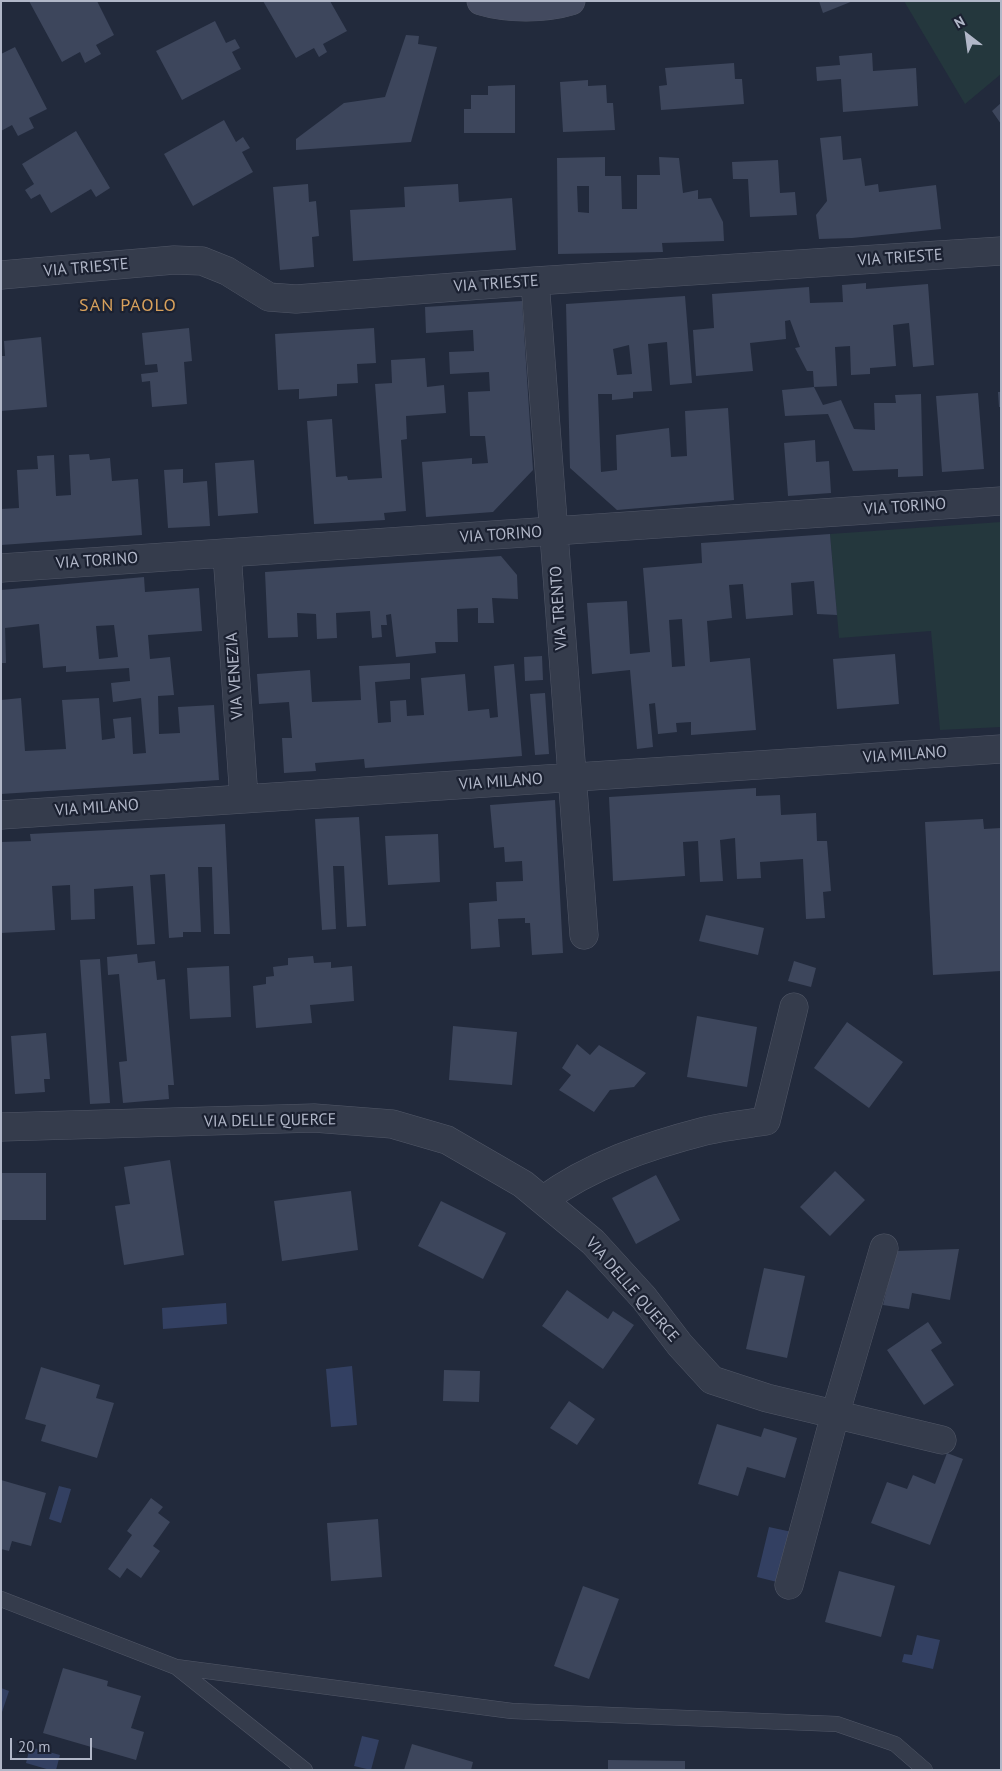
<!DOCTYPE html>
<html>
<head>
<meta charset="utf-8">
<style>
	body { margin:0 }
	#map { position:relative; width:1002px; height:1771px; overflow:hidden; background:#222a3c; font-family:"PT Sans",sans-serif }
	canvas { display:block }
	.frame { position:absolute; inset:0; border:2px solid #b1b7c8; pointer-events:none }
	.north { position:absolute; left:942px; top:10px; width:50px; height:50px; -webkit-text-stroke:4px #1b2131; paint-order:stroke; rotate:330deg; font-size:14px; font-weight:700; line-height:20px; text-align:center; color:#b1b7c8 }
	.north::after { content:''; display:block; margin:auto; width:18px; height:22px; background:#b1b7c8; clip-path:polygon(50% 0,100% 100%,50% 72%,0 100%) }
	.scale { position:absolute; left:10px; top:1738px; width:82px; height:22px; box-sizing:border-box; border:2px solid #b1b7c8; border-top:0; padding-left:6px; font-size:15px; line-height:18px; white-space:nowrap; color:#b1b7c8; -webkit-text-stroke:4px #1b2131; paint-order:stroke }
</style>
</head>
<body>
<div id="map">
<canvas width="1002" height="1771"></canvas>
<div class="frame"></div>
<div class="north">N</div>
<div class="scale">20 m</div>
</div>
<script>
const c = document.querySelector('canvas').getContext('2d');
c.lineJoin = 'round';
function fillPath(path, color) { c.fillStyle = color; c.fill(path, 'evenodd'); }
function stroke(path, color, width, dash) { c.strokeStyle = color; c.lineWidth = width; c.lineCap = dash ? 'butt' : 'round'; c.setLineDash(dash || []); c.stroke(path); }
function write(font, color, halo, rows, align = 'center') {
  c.font = font + ' "PT Sans",sans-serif'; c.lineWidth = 4.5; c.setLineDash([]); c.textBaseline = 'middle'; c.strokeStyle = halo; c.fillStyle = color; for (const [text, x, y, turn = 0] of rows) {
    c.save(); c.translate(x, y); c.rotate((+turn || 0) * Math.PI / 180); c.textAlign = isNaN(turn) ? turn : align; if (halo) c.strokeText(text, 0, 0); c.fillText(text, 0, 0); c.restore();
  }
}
fillPath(new Path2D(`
	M 904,1 L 1001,1 L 1001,74 L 965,104 Z
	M 1001,522 L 1001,727 L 940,730 L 931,631 L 839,638 L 830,534 Z`), '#24373d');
fillPath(new Path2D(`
	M 226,1303 L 227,1324 L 163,1329 L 162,1308 Z
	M 352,1366 L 357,1425 L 331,1427 L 326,1369 Z
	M 59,1486 L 71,1489 L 61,1523 L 49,1519 Z
	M 769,1527 L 792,1532 L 781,1583 L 757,1577 Z
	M 917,1635 L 940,1640 L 933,1669 L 902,1662 L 904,1654 L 912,1655 Z
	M 1,1688 L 9,1691 L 1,1715 Z
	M 362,1736 L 379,1740 L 371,1770 L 354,1766 Z
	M 30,1747 L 60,1755 L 56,1770 L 50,1770 L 26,1763 Z`), '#334062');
fillPath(new Path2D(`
	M 29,1 L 97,1 L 114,35 L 96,45 L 101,54 L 85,63 L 80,52 L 62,62 Z
	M 263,1 L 330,1 L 347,31 L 323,44 L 327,52 L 319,57 L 314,48 L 296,58 Z
	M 819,1 L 853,1 L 823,13 Z
	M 215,21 L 226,43 L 235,39 L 240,48 L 232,52 L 241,69 L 182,100 L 156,51 Z
	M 406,35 L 419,36 L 418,44 L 437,47 L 411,142 L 296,150 L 296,139 L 344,103 L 385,97 Z
	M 15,47 L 47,109 L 29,118 L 34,128 L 18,136 L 12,125 L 1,131 L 1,54 Z
	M 872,53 L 873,71 L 916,68 L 918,106 L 843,112 L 841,79 L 817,81 L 816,67 L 840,65 L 839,56 Z
	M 734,63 L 735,79 L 742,79 L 744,104 L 661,110 L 659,86 L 667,85 L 665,68 Z
	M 588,80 L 588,86 L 606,85 L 607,103 L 613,103 L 615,130 L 563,132 L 560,82 Z
	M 515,85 L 515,133 L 464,133 L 464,109 L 471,109 L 471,95 L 488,95 L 488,86 Z
	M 1001,103 L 1001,124 L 992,111 Z
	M 224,120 L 236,142 L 243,137 L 250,148 L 242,152 L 253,172 L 193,206 L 164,154 Z
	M 76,131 L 110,188 L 96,197 L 91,189 L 51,213 L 40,194 L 31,199 L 25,190 L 34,184 L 22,164 Z
	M 841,136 L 843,160 L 861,158 L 865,186 L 878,184 L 879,192 L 936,185 L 941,229 L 852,238 L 819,239 L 816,215 L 827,201 L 820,138 Z
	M 605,157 L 605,176 L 621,176 L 622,209 L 637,209 L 637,175 L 660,175 L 659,157 L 679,158 L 683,193 L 698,190 L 698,199 L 711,198 L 723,222 L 724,241 L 662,243 L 663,252 L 558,254 L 557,158 ZM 577,186 L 589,186 L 589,213 L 578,212 Z
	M 778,160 L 780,193 L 795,192 L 797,215 L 750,217 L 748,179 L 733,179 L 732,162 Z
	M 308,184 L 309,202 L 316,201 L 319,236 L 312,237 L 314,267 L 280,270 L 273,187 Z
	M 458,184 L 459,202 L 512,198 L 516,250 L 353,261 L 350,210 L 405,207 L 404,187 Z
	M 866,283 L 866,289 L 928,284 L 934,365 L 913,367 L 909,323 L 893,325 L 896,366 L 870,368 L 870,374 L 851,375 L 850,346 L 835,347 L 837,386 L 814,387 L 813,371 L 807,371 L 795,348 L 800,347 L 790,320 L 785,321 L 786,339 L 750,343 L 753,371 L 696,376 L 693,330 L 714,328 L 712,294 L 809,287 L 810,303 L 843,302 L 842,285 Z
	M 685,296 L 692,383 L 670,385 L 667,342 L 648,344 L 652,391 L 633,392 L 633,398 L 612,400 L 612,394 L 598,394 L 601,472 L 617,470 L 616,435 L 669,428 L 671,457 L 687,456 L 685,411 L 728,408 L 734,500 L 617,510 L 570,468 L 566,304 ZM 629,345 L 632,374 L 617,375 L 613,349 Z
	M 522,301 L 533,470 L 493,512 L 426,517 L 422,462 L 472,458 L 472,464 L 488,463 L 485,436 L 470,436 L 468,392 L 490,391 L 489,372 L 450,374 L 449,352 L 474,351 L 473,330 L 426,333 L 425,307 Z
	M 189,328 L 192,361 L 184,362 L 187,404 L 152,407 L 150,381 L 142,382 L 141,374 L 158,372 L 157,364 L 145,365 L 142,333 Z
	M 374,328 L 376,363 L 357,364 L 358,383 L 337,384 L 337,396 L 299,399 L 299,389 L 278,390 L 275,334 Z
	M 41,337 L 47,407 L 1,411 L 1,356 L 5,356 L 4,341 Z
	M 425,358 L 427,387 L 444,385 L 446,413 L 406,416 L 407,439 L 401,440 L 406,511 L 384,513 L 385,520 L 314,524 L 307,421 L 332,419 L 336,477 L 347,476 L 348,480 L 382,478 L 375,384 L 392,383 L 391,360 Z
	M 814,387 L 823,405 L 841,400 L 854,429 L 875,430 L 874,403 L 896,403 L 895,395 L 921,394 L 923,476 L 898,477 L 898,469 L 853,471 L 828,414 L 785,416 L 782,390 Z
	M 998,392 L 1001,392 L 1001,407 L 999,407 Z
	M 978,393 L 984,469 L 942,472 L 936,396 Z
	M 815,440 L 816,462 L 829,461 L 831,493 L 788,496 L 784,443 Z
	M 89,454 L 90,460 L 110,458 L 112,481 L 138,479 L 142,535 L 1,545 L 1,509 L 19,508 L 17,470 L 38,469 L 37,456 L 54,455 L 56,496 L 71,495 L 69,455 Z
	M 254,460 L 258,513 L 218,516 L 215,463 Z
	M 183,469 L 183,483 L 207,481 L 210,526 L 168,528 L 164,470 Z
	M 830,534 L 837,615 L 817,614 L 814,581 L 791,583 L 793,615 L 746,619 L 743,584 L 729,585 L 732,618 L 707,621 L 710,662 L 750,658 L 756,730 L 691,735 L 691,722 L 676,723 L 677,732 L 658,734 L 655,703 L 649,704 L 653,747 L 637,749 L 630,670 L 592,674 L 587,603 L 627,601 L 630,654 L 650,652 L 643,568 L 702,563 L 701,543 ZM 682,619 L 685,666 L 672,667 L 669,620 Z
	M 501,556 L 517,575 L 518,599 L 492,598 L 494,623 L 478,623 L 478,608 L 457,609 L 458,642 L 435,642 L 436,653 L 396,657 L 391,614 L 386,615 L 387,625 L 381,625 L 382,637 L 372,638 L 370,611 L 336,613 L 337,638 L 317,639 L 316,614 L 297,613 L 298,637 L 268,638 L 265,572 Z
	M 144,577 L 145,592 L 199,588 L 202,631 L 148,635 L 150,659 L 170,657 L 174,695 L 158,696 L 159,734 L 180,733 L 178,707 L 214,705 L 219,780 L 1,794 L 1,700 L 21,698 L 25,751 L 66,749 L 62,700 L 99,698 L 102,740 L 115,738 L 113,719 L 131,717 L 133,754 L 146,753 L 141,698 L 113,702 L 111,683 L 130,681 L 129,668 L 66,672 L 66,666 L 43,668 L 39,624 L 5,628 L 6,663 L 1,663 L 1,590 ZM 114,625 L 118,657 L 99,659 L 96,626 Z
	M 895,654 L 899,704 L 837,709 L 833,659 Z
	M 542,656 L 543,680 L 525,681 L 524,657 Z
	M 410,663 L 410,679 L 375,682 L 378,723 L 391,722 L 390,701 L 406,700 L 407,716 L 424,715 L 421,678 L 465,674 L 468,711 L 489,709 L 490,718 L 498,717 L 494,666 L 514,664 L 522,756 L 365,768 L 364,759 L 315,763 L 316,771 L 284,773 L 282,738 L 292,738 L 289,702 L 259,704 L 257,674 L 310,670 L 312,702 L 361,700 L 359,666 Z
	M 545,693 L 549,754 L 535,755 L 530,694 Z
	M 756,788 L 756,796 L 780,795 L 781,815 L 816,813 L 817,841 L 827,841 L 831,891 L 823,892 L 825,918 L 806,919 L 803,859 L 760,862 L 761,878 L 737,879 L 735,838 L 720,840 L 723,881 L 700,882 L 698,841 L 683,842 L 685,876 L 613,881 L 609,797 Z
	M 555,800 L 563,953 L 532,955 L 530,923 L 525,923 L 525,918 L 498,919 L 500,947 L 471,949 L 469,903 L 497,901 L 496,882 L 523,881 L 522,861 L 505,862 L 504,847 L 494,848 L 490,805 Z
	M 359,817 L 366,926 L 347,927 L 344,866 L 333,866 L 336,929 L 322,930 L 315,819 Z
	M 983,819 L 984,829 L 1001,828 L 1001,971 L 933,975 L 925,822 Z
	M 225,824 L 230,934 L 214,934 L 212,867 L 198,867 L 201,932 L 183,932 L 183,937 L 169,938 L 165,874 L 150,875 L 155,944 L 137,945 L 133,886 L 94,889 L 95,919 L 71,920 L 70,885 L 52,886 L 55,930 L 1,933 L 1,842 L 31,841 L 30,834 Z
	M 438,834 L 440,882 L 388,885 L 385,836 Z
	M 706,915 L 764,928 L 758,955 L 699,941 Z
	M 137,954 L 138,963 L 155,961 L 157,980 L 165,979 L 174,1085 L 168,1085 L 169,1099 L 123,1103 L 119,1062 L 127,1061 L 119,974 L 108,975 L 107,957 Z
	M 313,956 L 314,963 L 331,962 L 331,968 L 352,966 L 354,1001 L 310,1005 L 312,1023 L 256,1028 L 253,986 L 266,984 L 266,977 L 274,976 L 273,967 L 288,965 L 288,958 Z
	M 100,959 L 110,1103 L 90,1104 L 80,960 Z
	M 794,961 L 816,968 L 811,987 L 788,981 Z
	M 229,966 L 231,1017 L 190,1019 L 187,968 Z
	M 697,1016 L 757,1027 L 747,1087 L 687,1077 Z
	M 847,1022 L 903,1062 L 869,1108 L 814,1068 Z
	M 453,1026 L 517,1032 L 512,1085 L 449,1080 Z
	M 46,1033 L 50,1079 L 44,1079 L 45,1092 L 15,1094 L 11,1036 Z
	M 577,1044 L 590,1055 L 599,1045 L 646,1073 L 634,1087 L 610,1090 L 594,1112 L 559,1090 L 571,1075 L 562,1068 Z
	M 170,1160 L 184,1255 L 124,1265 L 115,1206 L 130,1204 L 124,1167 Z
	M 835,1171 L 865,1200 L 830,1236 L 800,1207 Z
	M 1,1173 L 46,1173 L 46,1220 L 1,1220 Z
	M 656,1175 L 680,1220 L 636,1244 L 612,1198 Z
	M 351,1191 L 358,1250 L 282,1261 L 274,1201 Z
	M 441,1201 L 506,1233 L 483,1279 L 418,1246 Z
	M 959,1249 L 950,1300 L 912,1293 L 909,1309 L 883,1305 L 896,1251 Z
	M 764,1268 L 805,1276 L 787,1358 L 746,1349 Z
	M 567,1290 L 608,1319 L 613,1311 L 634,1325 L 603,1369 L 542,1326 Z
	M 928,1322 L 942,1343 L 931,1350 L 954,1385 L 924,1405 L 887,1350 Z
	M 41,1367 L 100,1385 L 96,1398 L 114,1403 L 97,1458 L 41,1441 L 46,1425 L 25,1419 Z
	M 444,1370 L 480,1371 L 479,1402 L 443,1401 Z
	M 569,1401 L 595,1419 L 577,1445 L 550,1428 Z
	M 717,1424 L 761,1437 L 764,1428 L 797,1438 L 785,1478 L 747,1467 L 738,1496 L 698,1484 Z
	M 947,1453 L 963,1459 L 930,1545 L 871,1523 L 887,1482 L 907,1489 L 913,1475 L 935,1484 Z
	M 1,1480 L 46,1493 L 31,1546 L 12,1541 L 9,1551 L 1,1549 Z
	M 151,1498 L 163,1507 L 158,1513 L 170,1522 L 153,1546 L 160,1551 L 141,1578 L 127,1568 L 120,1578 L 108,1569 L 132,1535 L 127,1531 Z
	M 378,1519 L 382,1577 L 331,1581 L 327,1523 Z
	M 839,1571 L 895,1586 L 881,1637 L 825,1622 Z
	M 583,1586 L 619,1599 L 589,1679 L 554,1666 Z
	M 63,1668 L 108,1681 L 107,1686 L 141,1696 L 131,1728 L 144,1732 L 136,1760 L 43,1733 Z
	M 412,1744 L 473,1762 L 471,1770 L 404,1770 Z
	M 608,1760 L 685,1761 L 685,1770 L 608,1770 Z`), '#3d465c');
const service = new Path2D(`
	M 1,1599 L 176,1667 L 305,1770
	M 176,1667 L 512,1711 L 837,1724 L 895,1744 L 925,1770`);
const minor = new Path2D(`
	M 1,275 L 174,260 L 202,261 L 227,271 L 269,297 L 296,299 L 535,281 L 1001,251
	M 535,281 L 584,935
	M 227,553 L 244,799
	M 1,568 L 1001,501
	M 1,815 L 1001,749
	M 1,1127 L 314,1118 L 392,1124 L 447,1140 L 523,1184 L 593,1242 L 644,1298 L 680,1345 L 712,1380 L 767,1398 L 942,1440
	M 543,1200 C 591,1165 647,1146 705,1131 C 725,1126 746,1124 766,1121 L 794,1007
	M 789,1585 L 835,1415 L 884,1248`);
const secondary = new Path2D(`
	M 481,1 C 507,9 545,9 571,1`);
stroke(service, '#515767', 16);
stroke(minor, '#515767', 29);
stroke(secondary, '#515767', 29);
stroke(service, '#353c4c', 15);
stroke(minor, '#353c4c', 28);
stroke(secondary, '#434a5f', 28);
write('16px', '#b1b7c8', '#1b2131', [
	["VIA TRIESTE",900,258,-4],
	["VIA TRIESTE",86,268,-5],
	["VIA TRIESTE",496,284,-4],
	["VIA TORINO",905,507,-4],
	["VIA TORINO",501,535,-4],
	["VIA TORINO",97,561,-4],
	["VIA TRENTO",559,608,-94],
	["VIA VENEZIA",235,676,-94],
	["VIA MILANO",905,755,-4],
	["VIA MILANO",501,782,-4],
	["VIA MILANO",97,808,-4],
	["VIA DELLE QUERCE",270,1121,-1],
	["VIA DELLE QUERCE",632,1290,49]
]);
c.letterSpacing = '1px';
write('18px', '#d8a15c', '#1b2131', [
	["SAN PAOLO",128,306]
]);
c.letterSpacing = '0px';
</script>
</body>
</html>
